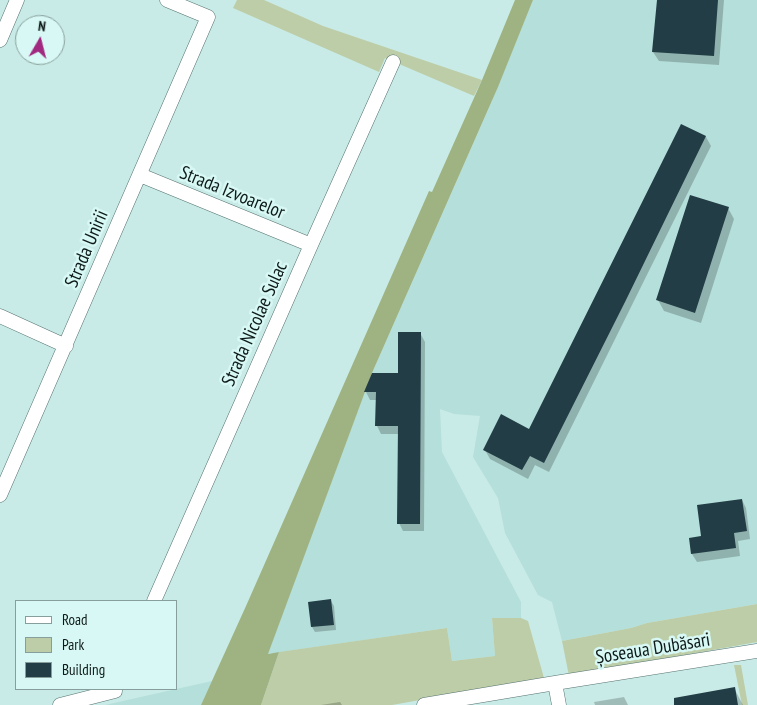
<!DOCTYPE html>
<html>
<head>
<meta charset="utf-8">
<style>
	body { margin:0 }
	#map { position:relative; width:757px; height:705px; overflow:hidden; background:#c9ebe7; font-family:"PT Sans Narrow",sans-serif }
	canvas { display:block }
	.legend { position:absolute; left:15px; top:600px; width:162px; height:90px; box-sizing:border-box; background:#d7f8f4; border:1px solid #879f9c; margin:0; padding:6px 9px; list-style:none; font-size:15px; color:#0e1a19 }
	.legend li { display:flex; align-items:center; gap:10px; height:25px }
	.legend b { width:25px; border:1px solid #879f9c }
	.north { position:absolute; left:15px; top:15px; width:50px; height:50px; box-sizing:border-box; background:#d7f8f4; border:1px solid #879f9c; border-radius:50%; rotate:8deg; font-size:14px; font-weight:700; line-height:20px; text-align:center; color:#0e1a19 }
	.north::after { content:''; display:block; margin:auto; width:18px; height:22px; background:#a12980; clip-path:polygon(50% 0,100% 100%,50% 72%,0 100%) }
</style>
</head>
<body>
<div id="map">
<canvas width="757" height="705"></canvas>
<ul class="legend">
<li><b style="height:6px;background:#fff"></b>Road</li>
<li><b style="height:14px;background:#bdcda7"></b>Park</li>
<li><b style="height:14px;background:#223d45"></b>Building</li>
</ul>
<div class="north">N</div>
</div>
<script>
const c = document.querySelector('canvas').getContext('2d');
c.lineJoin = 'round';
function fillPath(path, color) { c.fillStyle = color; c.fill(path, 'evenodd'); }
function stroke(path, color, width, dash) { c.strokeStyle = color; c.lineWidth = width; c.lineCap = dash ? 'butt' : 'round'; c.setLineDash(dash || []); c.stroke(path); }
function write(font, color, halo, rows, align = 'center') {
  c.font = font + ' "PT Sans Narrow",sans-serif'; c.lineWidth = 5; c.setLineDash([]); c.textBaseline = 'middle'; c.strokeStyle = halo; c.fillStyle = color; for (const [text, x, y, turn = 0] of rows) {
    c.save(); c.translate(x, y); c.rotate((+turn || 0) * Math.PI / 180); c.textAlign = isNaN(turn) ? turn : align; if (halo) c.strokeText(text, 0, 0); c.fillText(text, 0, 0); c.restore();
  }
}
fillPath(new Path2D(`
	M 533,0 L 757,0 L 757,604 L 647,623 L 631,628 L 562,641 L 552,602 L 538,595 L 505,533 L 498,498 L 473,457 L 480,416 L 454,414 L 440,409 L 442,452 L 521,602 L 521,618 L 492,618 L 495,656 L 452,661 L 447,628 L 267,654 L 372,373 L 492,101 Z
	M 212,681 L 201,705 L 105,705 Z`), '#b5dfda');
fillPath(new Path2D(`
	M 237,0 L 264,0 L 323,26 L 482,80 L 474,96 L 385,58 L 379,72 L 233,8 Z
	M 757,604 L 757,642 L 569,676 L 562,641 L 631,628 L 647,623 Z
	M 492,618 L 521,618 L 528,621 L 544,678 L 392,705 L 261,705 L 279,652 L 447,628 L 452,661 L 495,656 Z
	M 734,665 L 741,665 L 748,705 L 742,705 Z`), '#bdcda7');
fillPath(new Path2D(`
	M 515,0 L 533,0 L 498,87 L 372,373 L 268,654 L 279,652 L 261,705 L 201,705 L 246,606 L 429,191 L 432,192 L 482,80 Z`), '#9fb382');
fillPath(new Path2D(`
	M 658,0 L 724,0 L 719,65 L 659,61 L 653,52 Z
	M 681,126 L 706,137 L 711,146 L 549,472 L 535,465 L 528,479 L 490,459 L 485,450 L 530,431 Z
	M 728,208 L 734,219 L 701,323 L 664,311 L 658,300 Z
	M 420,333 L 425,342 L 424,531 L 403,531 L 399,523 L 399,434 L 381,434 L 377,426 L 377,400 L 370,400 L 366,392 L 373,374 L 399,374 Z
	M 742,500 L 746,508 L 750,539 L 738,541 L 740,556 L 697,562 L 692,554 L 690,539 L 703,538 Z
	M 331,601 L 334,606 L 336,630 L 315,632 L 312,627 L 309,603 Z
	M 734,688 L 743,705 L 688,705 Z
	M 624,697 L 628,705 L 595,705 L 594,702 Z
	M 340,702 L 342,705 L 321,705 Z`), '#0003');
fillPath(new Path2D(`
	M 657,0 L 718,0 L 714,56 L 652,52 Z
	M 681,124 L 706,136 L 625,302 L 544,463 L 530,456 L 522,470 L 483,450 L 501,414 L 529,429 Z
	M 690,195 L 729,207 L 695,313 L 656,300 Z
	M 398,332 L 421,332 L 420,524 L 397,524 L 398,426 L 375,426 L 376,392 L 364,392 L 372,373 L 398,373 Z
	M 742,499 L 747,531 L 734,533 L 736,548 L 691,554 L 689,538 L 701,536 L 697,505 Z
	M 331,599 L 334,625 L 311,627 L 308,602 Z
	M 735,687 L 738,705 L 674,705 L 674,698 Z`), '#223d45');
const street = new Path2D(`
	M 0,40 L 17,0
	M 140,175 L 311,245
	M 0,316 L 66,346
	M 0,495 L 208,17 L 167,0
	M 154,601 L 311,245 L 393,62
	M 555,683 L 559,705
	M 60,705 L 115,691 L 115,689
	M 424,705 L 555,683 L 757,651`);
stroke(street, '#54726f', 15);
stroke(street, '#fff', 14);
write('19px', '#0e1a19', '#d7f8f4', [
	["Strada Izvoarelor",232,193,22],
	["Strada Unirii",87,249,-67],
	["Strada Nicolae Sulac",255,324,-66],
	["Șoseaua Dubăsari",653,649,-9]
]);
</script>
</body>
</html>
